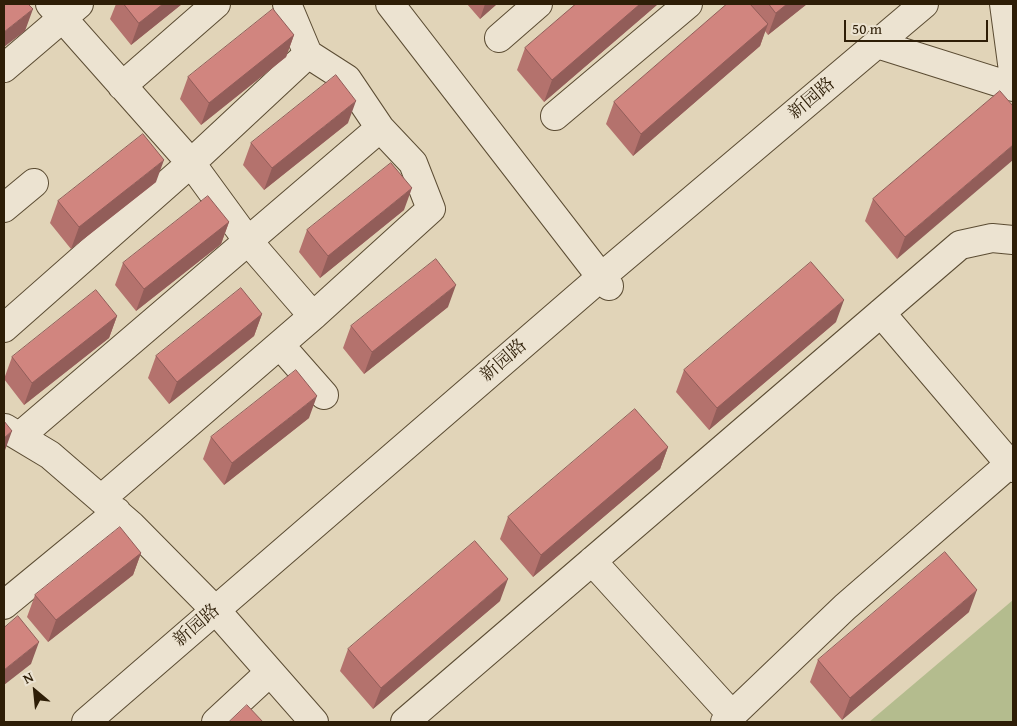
<!DOCTYPE html>
<html>
<head>
<meta charset="utf-8">
<style>
	body { margin:0 }
	#map { position:relative; width:1017px; height:726px; overflow:hidden; background:#e1d4b8; font-family:"Gentium Book Plus",serif }
	canvas { display:block }
	.frame { position:absolute; inset:0; border:5px solid #2e1e07; pointer-events:none }
	.north { position:absolute; left:10px; top:666px; width:50px; height:50px; -webkit-text-stroke:4px #ece3d1; paint-order:stroke; rotate:332deg; font-size:14px; font-weight:700; line-height:20px; text-align:center; color:#2e1e07 }
	.north::after { content:''; display:block; margin:auto; width:18px; height:22px; background:#2e1e07; clip-path:polygon(50% 0,100% 100%,50% 72%,0 100%) }
	.scale { position:absolute; left:844px; top:20px; width:144px; height:22px; box-sizing:border-box; border:2px solid #2e1e07; border-top:0; padding-left:6px; font-size:15px; line-height:18px; white-space:nowrap; color:#2e1e07; -webkit-text-stroke:4px #ece3d1; paint-order:stroke }
</style>
</head>
<body>
<div id="map">
<canvas width="1017" height="726"></canvas>
<div class="frame"></div>
<div class="north">N</div>
<div class="scale">50 m</div>
</div>
<script>
const c = document.querySelector('canvas').getContext('2d');
c.lineJoin = 'round';
function fillPath(path, color) { c.fillStyle = color; c.fill(path, 'evenodd'); }
function stroke(path, color, width, dash) { c.strokeStyle = color; c.lineWidth = width; c.lineCap = dash ? 'butt' : 'round'; c.setLineDash(dash || []); c.stroke(path); }
function write(font, color, halo, rows, align = 'center') {
  c.font = font + ' "Gentium Book Plus","Noto Serif SC",serif'; c.lineWidth = 5; c.setLineDash([]); c.textBaseline = 'middle'; c.strokeStyle = halo; c.fillStyle = color; for (const [text, x, y, turn = 0] of rows) {
    c.save(); c.translate(x, y); c.rotate((+turn || 0) * Math.PI / 180); c.textAlign = isNaN(turn) ? turn : align; if (halo) c.strokeText(text, 0, 0); c.fillText(text, 0, 0); c.restore();
  }
}
fillPath(new Path2D(`
	M 1013,600 L 1013,722 L 869,722 Z`), '#b4bc8e');
const minor = new Path2D(`
	M 50,4 L 191,163 L 248,241 L 313,316
	M 390,4 L 601,277 L 609,286
	M 1004,4 L 1013,71
	M 499,38 L 538,4
	M 877,44 L 1013,87
	M 4,68 L 79,4
	M 122,86 L 216,4
	M 555,116 L 688,4
	M 4,208 L 34,183
	M 881,313 L 1013,468
	M 4,328 L 191,163 L 308,54
	M 280,345 L 324,395
	M 5,428 L 50,455 L 131,525 L 220,615 L 314,722
	M 20,436 L 380,128
	M 101,499 L 313,316 L 431,209 L 413,163 L 380,128 L 347,79 L 308,54 L 287,4
	M 592,561 L 732,715 L 725,722
	M 4,605 L 117,512
	M 732,715 L 845,607 L 1013,461
	M 86,722 L 601,277 L 924,4
	M 216,722 L 270,672
	M 405,722 L 960,245 L 992,238 L 1013,240`);
stroke(minor, '#5b4c33', 30);
stroke(minor, '#ece3d1', 28);
fillPath(new Path2D(`
	M 116,4 L 182,4 L 131,45 L 110,19 Z
	M 467,4 L 497,4 L 480,19 Z
	M 576,4 L 658,4 L 544,102 L 517,70 L 525,48 Z
	M 727,4 L 807,4 L 768,35 L 765,31 L 760,46 L 633,156 L 606,124 L 614,102 Z
	M 294,35 L 286,57 L 201,125 L 180,99 L 188,77 Z
	M 1000,91 L 897,259 L 865,221 L 873,199 Z
	M 348,123 L 264,190 L 243,165 L 251,143 Z
	M 156,182 L 71,249 L 50,223 L 58,201 Z
	M 404,210 L 320,278 L 299,252 L 307,230 Z
	M 229,222 L 221,244 L 136,311 L 115,285 L 123,263 Z
	M 448,307 L 364,374 L 343,348 L 351,326 Z
	M 262,314 L 254,336 L 169,404 L 148,378 L 156,356 Z
	M 117,316 L 109,338 L 24,405 L 4,379 L 12,357 Z
	M 836,322 L 709,430 L 676,392 L 684,370 Z
	M 309,418 L 224,485 L 203,459 L 211,437 Z
	M 668,447 L 660,469 L 533,577 L 500,539 L 508,517 Z
	M 141,553 L 133,575 L 48,642 L 27,617 L 35,595 Z
	M 500,601 L 373,709 L 340,671 L 348,649 Z
	M 969,612 L 842,720 L 810,682 L 818,660 Z`), '#b4726d');
fillPath(new Path2D(`
	M 163,4 L 182,4 L 131,45 L 139,23 Z
	M 485,4 L 497,4 L 480,19 Z
	M 640,4 L 658,4 L 544,102 L 552,80 Z
	M 787,4 L 807,4 L 768,35 L 776,13 Z
	M 33,9 L 25,31 L 4,47 L 4,32 Z
	M 768,24 L 760,46 L 633,156 L 641,134 Z
	M 294,35 L 286,57 L 201,125 L 209,103 Z
	M 356,101 L 348,123 L 264,190 L 272,168 Z
	M 1013,145 L 1013,160 L 897,259 L 905,237 Z
	M 164,160 L 156,182 L 71,249 L 79,227 Z
	M 412,188 L 404,210 L 320,278 L 328,256 Z
	M 229,222 L 221,244 L 136,311 L 144,289 Z
	M 456,285 L 448,307 L 364,374 L 372,352 Z
	M 844,300 L 836,322 L 709,430 L 717,408 Z
	M 262,314 L 254,336 L 169,404 L 177,382 Z
	M 117,316 L 109,338 L 24,405 L 32,383 Z
	M 317,396 L 309,418 L 224,485 L 232,463 Z
	M 12,431 L 4,453 L 4,438 Z
	M 668,447 L 660,469 L 533,577 L 541,555 Z
	M 141,553 L 133,575 L 48,642 L 56,620 Z
	M 508,579 L 500,601 L 373,709 L 381,688 Z
	M 977,590 L 969,612 L 842,720 L 850,698 Z
	M 39,642 L 31,664 L 4,685 L 4,670 Z`), '#925d59');
const building = new Path2D(`
	M 4,4 L 28,4 L 33,9 L 4,32 Z
	M 124,4 L 163,4 L 139,23 Z
	M 576,4 L 640,4 L 552,80 L 525,48 Z
	M 727,4 L 750,4 L 768,24 L 641,134 L 614,102 Z
	M 769,4 L 787,4 L 776,13 Z
	M 273,9 L 294,35 L 209,103 L 188,77 Z
	M 336,75 L 356,101 L 272,168 L 251,143 Z
	M 1000,91 L 1013,106 L 1013,145 L 905,237 L 873,199 Z
	M 143,134 L 164,160 L 79,227 L 58,201 Z
	M 391,163 L 412,188 L 328,256 L 307,230 Z
	M 208,196 L 229,222 L 144,289 L 123,263 Z
	M 436,259 L 456,285 L 372,352 L 351,326 Z
	M 811,262 L 844,300 L 717,408 L 684,370 Z
	M 241,288 L 262,314 L 177,382 L 156,356 Z
	M 96,290 L 117,316 L 32,383 L 12,357 Z
	M 296,370 L 317,396 L 232,463 L 211,437 Z
	M 635,409 L 668,447 L 541,555 L 508,517 Z
	M 4,421 L 12,431 L 4,438 Z
	M 120,527 L 141,553 L 56,620 L 35,595 Z
	M 475,541 L 508,579 L 381,688 L 348,649 Z
	M 945,552 L 977,590 L 850,698 L 818,660 Z
	M 18,616 L 39,642 L 4,670 L 4,628 Z
	M 247,705 L 263,722 L 229,722 Z`);
fillPath(building, '#d1857f');
stroke(building, '#925d59', 1);
write('18px', '#2e1e07', '#ece3d1', [
	["新园路",812,99,-40],
	["新园路",504,361,-41],
	["新园路",197,626,-41]
]);
</script>
</body>
</html>
